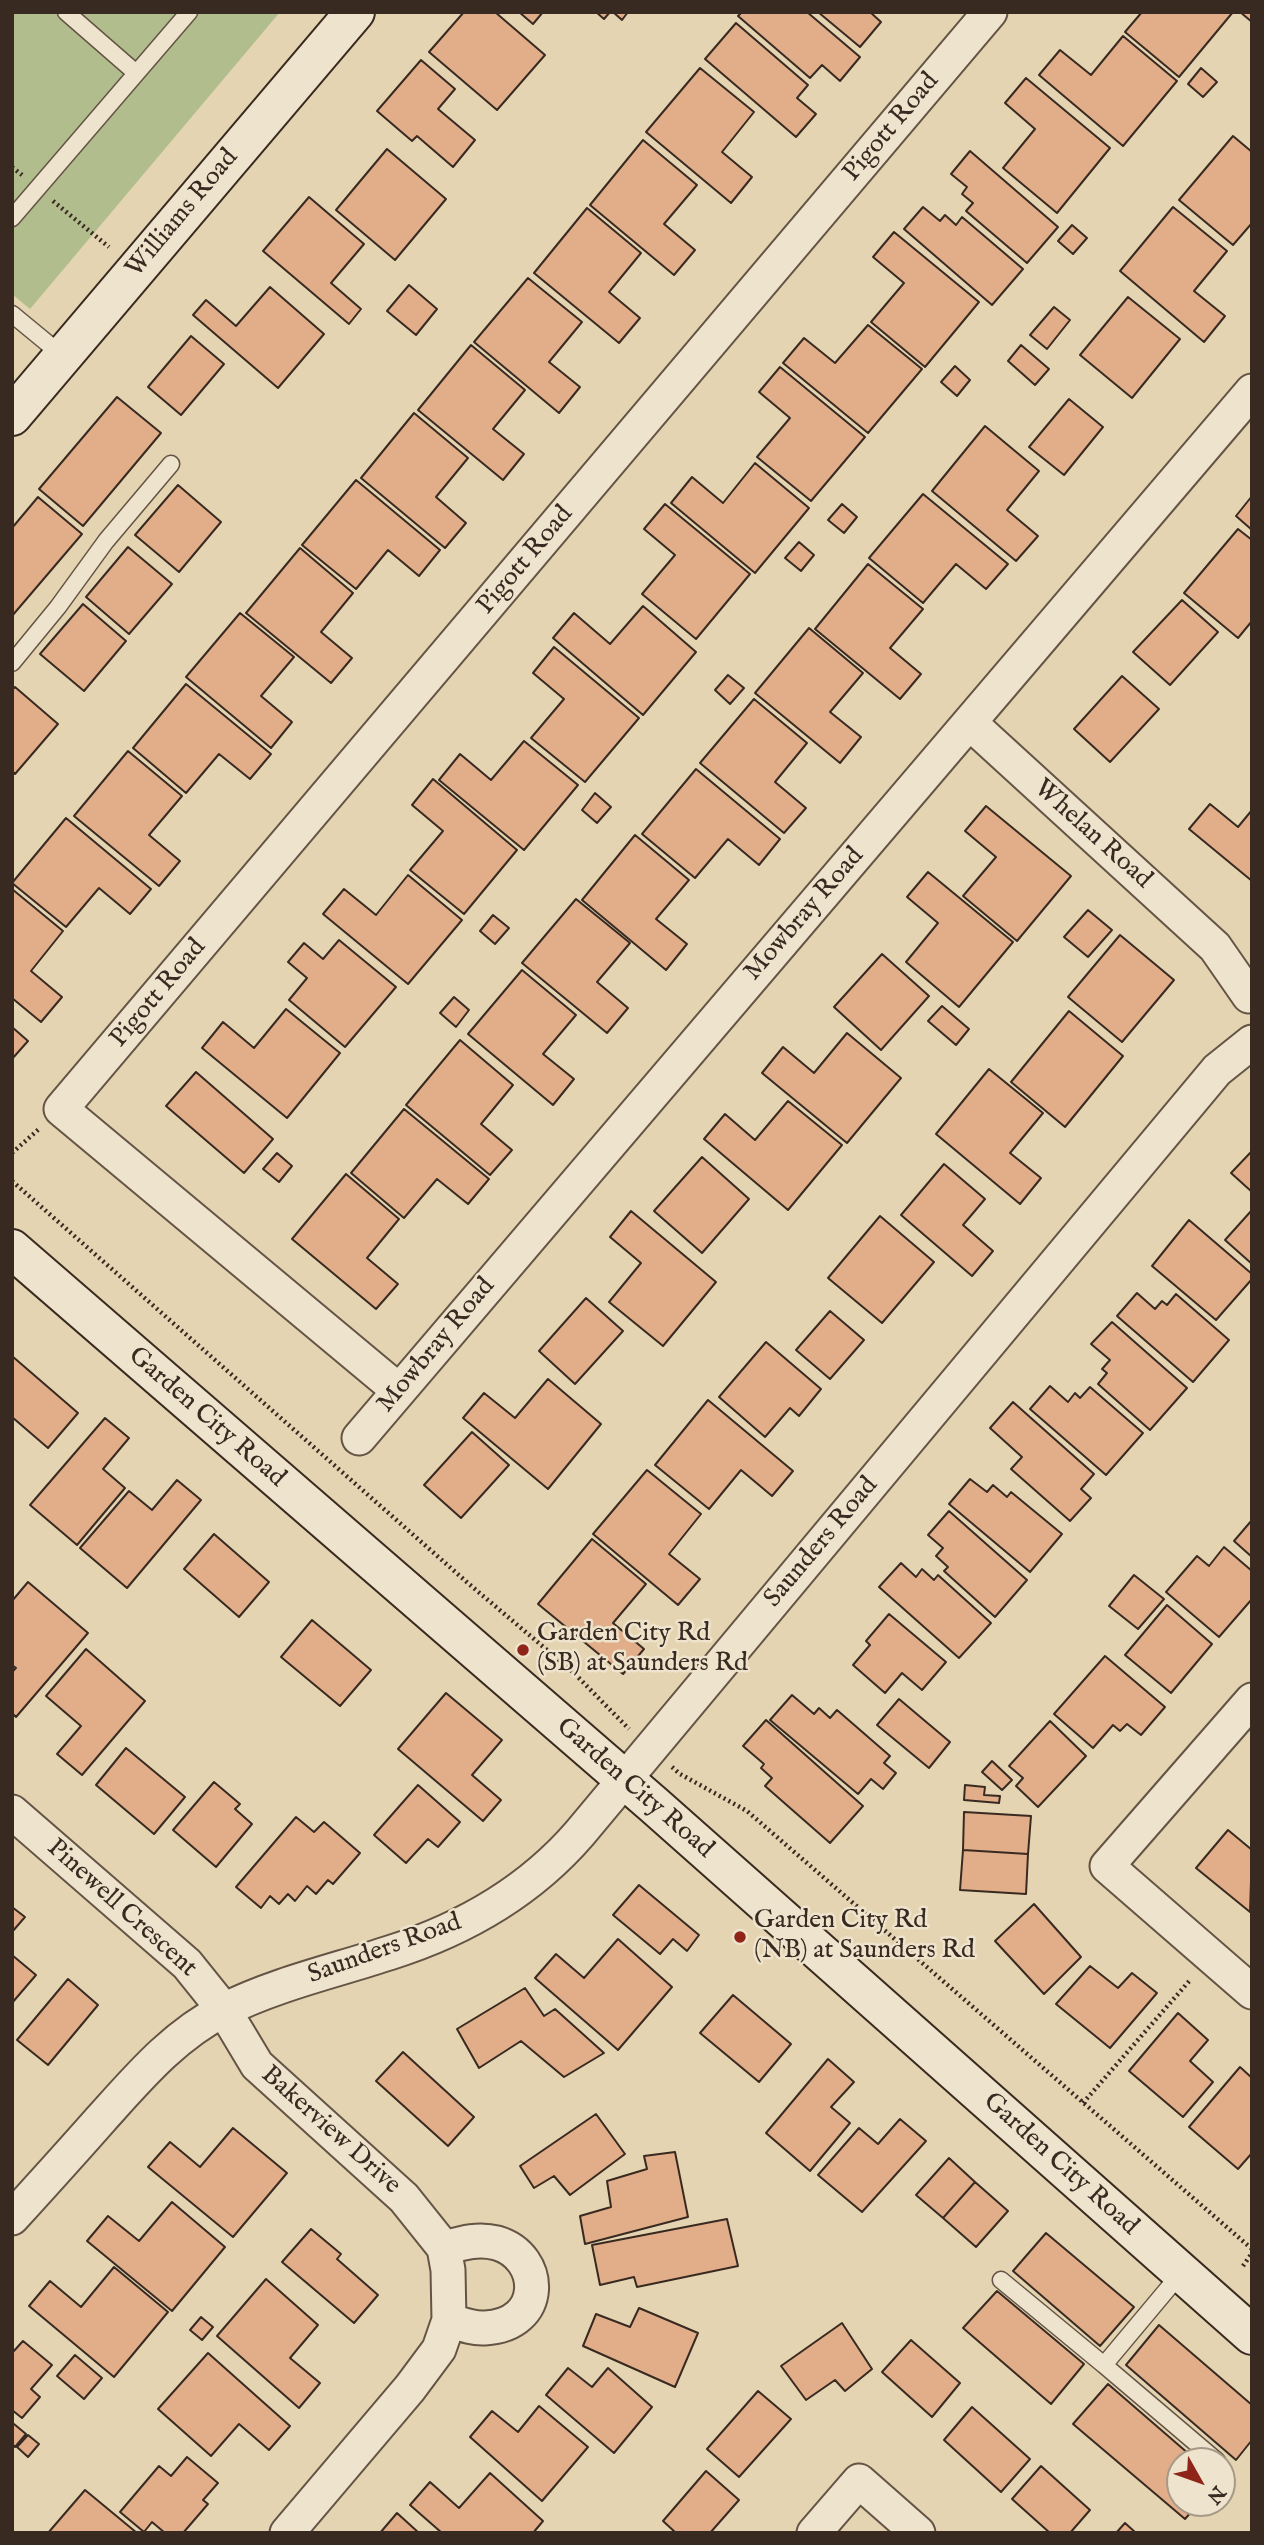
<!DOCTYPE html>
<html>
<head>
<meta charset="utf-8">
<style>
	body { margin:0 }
	#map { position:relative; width:1264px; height:2545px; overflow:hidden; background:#e5d4b1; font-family:"IM FELL English",serif }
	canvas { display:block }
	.frame { position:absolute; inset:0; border:14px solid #392a21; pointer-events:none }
	.north { position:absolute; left:1166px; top:2447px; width:70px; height:70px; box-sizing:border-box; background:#eee3cc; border:2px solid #a69988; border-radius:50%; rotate:130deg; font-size:19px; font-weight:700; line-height:28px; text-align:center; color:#392a21 }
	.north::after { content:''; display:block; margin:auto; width:24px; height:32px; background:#8f2418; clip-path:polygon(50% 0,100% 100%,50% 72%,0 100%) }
</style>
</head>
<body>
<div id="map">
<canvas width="1264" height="2545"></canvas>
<div class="frame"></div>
<div class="north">N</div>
</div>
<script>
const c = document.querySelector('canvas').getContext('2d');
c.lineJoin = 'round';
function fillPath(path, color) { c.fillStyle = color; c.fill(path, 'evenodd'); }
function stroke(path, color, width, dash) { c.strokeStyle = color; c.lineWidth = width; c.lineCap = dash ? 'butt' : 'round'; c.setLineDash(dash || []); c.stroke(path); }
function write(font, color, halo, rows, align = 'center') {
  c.font = font + ' "IM FELL English",serif'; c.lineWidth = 5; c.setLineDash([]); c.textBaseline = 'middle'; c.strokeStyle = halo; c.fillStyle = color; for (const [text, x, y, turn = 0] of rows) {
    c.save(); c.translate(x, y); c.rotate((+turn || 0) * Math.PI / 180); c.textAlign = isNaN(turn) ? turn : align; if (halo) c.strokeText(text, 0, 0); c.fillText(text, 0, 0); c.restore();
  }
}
fillPath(new Path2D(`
	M 12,12 L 280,12 L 30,309 L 12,294 Z`), '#b2bd8d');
const building = new Path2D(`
	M 464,12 L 495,12 L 545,55 L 497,110 L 429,52 Z
	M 519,12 L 543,12 L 533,24 Z
	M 596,12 L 610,12 L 604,19 Z
	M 613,12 L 628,12 L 622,20 Z
	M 742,12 L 807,12 L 860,57 L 840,81 L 822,65 L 810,78 L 738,16 Z
	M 818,12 L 870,12 L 881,22 L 860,47 Z
	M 1142,12 L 1233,12 L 1179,77 L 1125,32 Z
	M 1240,12 L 1252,12 L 1252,22 Z
	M 736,23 L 808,85 L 797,98 L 816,114 L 796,137 L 705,59 Z
	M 1123,36 L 1177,81 L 1123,146 L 1039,75 L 1060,50 L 1091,75 Z
	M 421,60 L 455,89 L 438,109 L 475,140 L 453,167 L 417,136 L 412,141 L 377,111 Z
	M 700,68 L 754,112 L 722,152 L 752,177 L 731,203 L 646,132 Z
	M 1201,68 L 1217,82 L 1203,97 L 1188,84 Z
	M 1026,78 L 1110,148 L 1057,213 L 1003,168 L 1035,129 L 1005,103 Z
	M 1233,136 L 1252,152 L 1252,223 L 1233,245 L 1179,200 Z
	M 643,140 L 697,185 L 664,224 L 695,250 L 674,275 L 590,205 Z
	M 387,149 L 446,199 L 395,260 L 336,210 Z
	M 970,151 L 1058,227 L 1027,263 L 966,211 L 973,203 L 962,194 L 967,187 L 951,174 Z
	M 309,197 L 364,244 L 331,283 L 361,309 L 349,324 L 263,251 Z
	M 923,207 L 940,221 L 945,215 L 956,225 L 962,217 L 1023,269 L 992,305 L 904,229 Z
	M 1173,207 L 1227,251 L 1194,291 L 1225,316 L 1204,342 L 1120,271 Z
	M 587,208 L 641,253 L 609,292 L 640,318 L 619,343 L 534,273 Z
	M 1072,225 L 1087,238 L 1073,254 L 1058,241 Z
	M 894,232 L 979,302 L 925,367 L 871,322 L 904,283 L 873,257 Z
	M 528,278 L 582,322 L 549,362 L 580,387 L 559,413 L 474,342 Z
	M 409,285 L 437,309 L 416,335 L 387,311 Z
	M 270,287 L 324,334 L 278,388 L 193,315 L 206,300 L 236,326 Z
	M 1128,297 L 1180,339 L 1132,398 L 1080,355 Z
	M 1054,307 L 1070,320 L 1047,349 L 1030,335 Z
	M 868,325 L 922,369 L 868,433 L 783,363 L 804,338 L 835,363 Z
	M 191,336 L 224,364 L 181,415 L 148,387 Z
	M 471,345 L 525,390 L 493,429 L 524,454 L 503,480 L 418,410 Z
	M 1021,345 L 1049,369 L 1035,385 L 1008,361 Z
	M 955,366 L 970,380 L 957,396 L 941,382 Z
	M 780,367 L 865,437 L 811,501 L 757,457 L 790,418 L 759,392 Z
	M 117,397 L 161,433 L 83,526 L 39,489 Z
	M 1069,399 L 1103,427 L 1064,475 L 1029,447 Z
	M 414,413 L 468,458 L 436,497 L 466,523 L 445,548 L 361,478 Z
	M 985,426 L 1039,471 L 1007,510 L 1038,536 L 1016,561 L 932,491 Z
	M 755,463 L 809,508 L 755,573 L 671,503 L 692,477 L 723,503 Z
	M 356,480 L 440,550 L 419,576 L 388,550 L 356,589 L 302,545 Z
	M 178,485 L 221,522 L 179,572 L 135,535 Z
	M 923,494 L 1008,564 L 986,589 L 956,564 L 923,603 L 869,558 Z
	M 1252,496 L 1252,530 L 1236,516 Z
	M 38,497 L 82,534 L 12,616 L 12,528 Z
	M 665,504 L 750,574 L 696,639 L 642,594 L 675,555 L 644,529 Z
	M 842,504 L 857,517 L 844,533 L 828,520 Z
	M 1238,529 L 1252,540 L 1252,621 L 1238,638 L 1184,593 Z
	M 799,542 L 814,555 L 801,571 L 785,558 Z
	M 128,547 L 172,584 L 129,634 L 86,597 Z
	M 300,548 L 353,593 L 321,632 L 352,658 L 331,683 L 246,613 Z
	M 868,564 L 923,609 L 890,648 L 921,674 L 900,699 L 815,629 Z
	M 1182,600 L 1218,632 L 1170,685 L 1133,652 Z
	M 83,604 L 126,641 L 84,691 L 40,654 Z
	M 643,606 L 696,652 L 643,715 L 553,638 L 574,613 L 610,644 Z
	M 240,613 L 294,657 L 261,696 L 292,722 L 271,748 L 186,677 Z
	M 809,628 L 863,673 L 830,712 L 861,737 L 840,763 L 755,693 Z
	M 554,647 L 639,718 L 585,782 L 531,738 L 564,699 L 533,673 Z
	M 728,675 L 744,688 L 730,704 L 715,690 Z
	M 1122,676 L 1159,709 L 1110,762 L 1074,729 Z
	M 186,684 L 271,754 L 250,779 L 219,754 L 186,793 L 133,748 Z
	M 15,687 L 58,724 L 15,774 L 12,771 L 12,690 Z
	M 754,699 L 807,743 L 775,782 L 806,808 L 784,833 L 700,763 Z
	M 524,741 L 578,785 L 524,850 L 439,780 L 460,754 L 491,780 Z
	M 128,751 L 182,796 L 149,835 L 180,861 L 159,886 L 74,816 Z
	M 696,769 L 780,839 L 759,865 L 728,839 L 695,878 L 642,834 Z
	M 433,779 L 517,850 L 464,914 L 410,870 L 443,831 L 412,805 Z
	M 595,793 L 611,807 L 597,823 L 582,810 Z
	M 1210,804 L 1238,827 L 1252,810 L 1252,881 L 1189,829 Z
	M 986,806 L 1071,876 L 1017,941 L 963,896 L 996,857 L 965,831 Z
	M 66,818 L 151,889 L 130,914 L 99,888 L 66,927 L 12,883 Z
	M 635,835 L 689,880 L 656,919 L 687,944 L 666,970 L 582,900 Z
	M 928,872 L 1013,942 L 959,1007 L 906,962 L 938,923 L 907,897 Z
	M 408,875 L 462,920 L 408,984 L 323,914 L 344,889 L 376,915 Z
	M 12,889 L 63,931 L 31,971 L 62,997 L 41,1022 L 12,998 Z
	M 576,899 L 630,943 L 597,982 L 628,1008 L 607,1033 L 522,963 Z
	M 1088,910 L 1112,930 L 1088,957 L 1064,937 Z
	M 493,915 L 509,928 L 495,944 L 480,931 Z
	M 1120,935 L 1174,980 L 1122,1042 L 1068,997 Z
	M 339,940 L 396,987 L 345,1047 L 289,1000 L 307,978 L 288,962 L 304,943 L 323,959 Z
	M 882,954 L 929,996 L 881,1050 L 834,1007 Z
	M 522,970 L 576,1015 L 543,1054 L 574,1079 L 553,1105 L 468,1034 Z
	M 454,997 L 469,1010 L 456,1027 L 440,1013 Z
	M 942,1006 L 969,1029 L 956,1045 L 928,1021 Z
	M 286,1009 L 340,1053 L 287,1118 L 202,1048 L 223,1022 L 254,1048 Z
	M 1069,1011 L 1123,1056 L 1065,1127 L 1011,1082 Z
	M 12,1027 L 28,1041 L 12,1059 Z
	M 847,1033 L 901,1078 L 847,1143 L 762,1073 L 783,1047 L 814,1073 Z
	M 460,1040 L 513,1085 L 481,1124 L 512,1150 L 490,1175 L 406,1105 Z
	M 989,1069 L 1043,1113 L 1010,1153 L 1041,1178 L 1020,1204 L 936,1134 Z
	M 196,1072 L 273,1139 L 244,1173 L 166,1106 Z
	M 788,1101 L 842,1145 L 788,1210 L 704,1139 L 725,1114 L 755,1140 Z
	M 404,1109 L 489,1179 L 468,1204 L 437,1179 L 404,1218 L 351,1173 Z
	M 1251,1152 L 1252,1153 L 1252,1192 L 1231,1173 Z
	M 277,1153 L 292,1166 L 279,1182 L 263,1169 Z
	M 702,1157 L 749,1199 L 702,1253 L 654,1211 Z
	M 944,1164 L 985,1199 L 963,1225 L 993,1251 L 972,1276 L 901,1215 Z
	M 346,1174 L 399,1219 L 367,1258 L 398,1284 L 376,1309 L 292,1239 Z
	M 1252,1210 L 1252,1264 L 1225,1240 Z
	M 631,1211 L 716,1282 L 663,1346 L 609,1302 L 641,1263 L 610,1237 Z
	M 880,1216 L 934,1262 L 882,1323 L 828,1278 Z
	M 1189,1220 L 1252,1274 L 1252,1279 L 1216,1320 L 1152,1266 Z
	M 1137,1293 L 1155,1309 L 1162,1301 L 1167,1305 L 1176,1294 L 1229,1340 L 1193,1382 L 1117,1316 Z
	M 586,1298 L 623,1331 L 575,1384 L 539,1351 Z
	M 830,1311 L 864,1340 L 830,1379 L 796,1350 Z
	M 1112,1322 L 1187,1388 L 1150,1430 L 1098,1384 L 1107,1373 L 1102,1369 L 1110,1360 L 1091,1344 Z
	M 766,1342 L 821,1389 L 799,1416 L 790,1408 L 765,1437 L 719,1397 Z
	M 12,1356 L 78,1413 L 48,1448 L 12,1417 Z
	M 548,1379 L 601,1424 L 548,1489 L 463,1418 L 484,1393 L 515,1418 Z
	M 1050,1386 L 1068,1402 L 1075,1393 L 1080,1398 L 1090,1387 L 1143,1433 L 1106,1475 L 1030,1409 Z
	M 708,1400 L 793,1471 L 772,1496 L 741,1470 L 709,1509 L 655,1465 Z
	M 1013,1402 L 1094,1474 L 1081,1489 L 1091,1498 L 1070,1521 L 1011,1469 L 1022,1457 L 990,1428 Z
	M 105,1418 L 129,1438 L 103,1469 L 125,1488 L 77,1545 L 30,1505 Z
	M 472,1432 L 509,1465 L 461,1518 L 424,1485 Z
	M 647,1470 L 701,1514 L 669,1554 L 700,1579 L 678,1605 L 593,1534 Z
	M 970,1479 L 987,1492 L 993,1485 L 1007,1497 L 1011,1492 L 1062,1534 L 1030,1572 L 949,1504 Z
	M 177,1480 L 201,1500 L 127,1588 L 80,1548 L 129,1491 L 152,1510 Z
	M 949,1511 L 1027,1580 L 995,1617 L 944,1571 L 948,1567 L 936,1556 L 943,1548 L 928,1535 Z
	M 1252,1520 L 1252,1557 L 1234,1541 Z
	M 214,1534 L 269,1582 L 239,1617 L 184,1569 Z
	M 592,1539 L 646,1584 L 613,1623 L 644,1649 L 623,1674 L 538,1604 Z
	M 1224,1547 L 1252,1571 L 1252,1599 L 1219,1637 L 1166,1592 L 1197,1556 L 1209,1566 Z
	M 901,1563 L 916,1577 L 922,1569 L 934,1580 L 938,1575 L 991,1623 L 959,1658 L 879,1587 Z
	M 1134,1575 L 1164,1599 L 1138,1629 L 1109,1606 Z
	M 28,1582 L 88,1633 L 16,1717 L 12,1713 L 12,1672 L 16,1668 L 12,1665 L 12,1601 Z
	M 1167,1605 L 1212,1644 L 1171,1693 L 1125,1655 Z
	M 889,1614 L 946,1662 L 922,1690 L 902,1673 L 885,1693 L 853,1665 L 870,1645 L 866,1641 Z
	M 312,1620 L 371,1670 L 340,1706 L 281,1657 Z
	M 86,1649 L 145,1701 L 82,1775 L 57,1754 L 81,1726 L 46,1696 Z
	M 1105,1656 L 1165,1707 L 1141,1735 L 1127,1724 L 1120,1731 L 1113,1725 L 1093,1748 L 1054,1714 Z
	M 446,1693 L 502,1740 L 472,1775 L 501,1800 L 483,1821 L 398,1749 Z
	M 792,1695 L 814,1714 L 819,1708 L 830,1718 L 837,1710 L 890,1756 L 884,1763 L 896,1773 L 883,1789 L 871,1779 L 858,1794 L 770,1720 Z
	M 899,1699 L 950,1742 L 929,1768 L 877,1725 Z
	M 766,1720 L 863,1806 L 830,1843 L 765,1786 L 772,1778 L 761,1768 L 764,1764 L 743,1746 Z
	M 1050,1721 L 1086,1756 L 1038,1807 L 1016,1786 L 1023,1778 L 1009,1766 Z
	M 126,1748 L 185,1797 L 154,1834 L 96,1785 Z
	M 992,1761 L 1012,1780 L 1002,1790 L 982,1772 Z
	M 214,1782 L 240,1804 L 235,1809 L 252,1824 L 216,1867 L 173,1830 Z
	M 418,1785 L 460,1822 L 438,1847 L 428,1839 L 406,1863 L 374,1835 Z
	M 965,1785 L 985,1787 L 984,1795 L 1000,1796 L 999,1803 L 964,1800 Z
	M 964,1812 L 1031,1816 L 1028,1854 L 963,1850 Z
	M 296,1817 L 314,1832 L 324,1822 L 360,1853 L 333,1884 L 328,1880 L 316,1894 L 307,1886 L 295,1901 L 288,1894 L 279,1904 L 270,1896 L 261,1908 L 236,1887 Z
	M 1228,1830 L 1252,1850 L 1250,1912 L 1196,1868 Z
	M 963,1850 L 1028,1854 L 1026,1894 L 960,1890 Z
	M 639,1885 L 699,1935 L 687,1951 L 673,1939 L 660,1954 L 613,1915 Z
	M 1034,1904 L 1081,1957 L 1044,1994 L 995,1941 Z
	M 12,1907 L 25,1917 L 12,1932 Z
	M 618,1939 L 672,1987 L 618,2050 L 535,1978 L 556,1954 L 584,1978 Z
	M 12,1955 L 36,1975 L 12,2003 Z
	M 1090,1966 L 1118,1988 L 1132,1973 L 1157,1993 L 1110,2048 L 1056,2004 Z
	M 68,1979 L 98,2005 L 48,2065 L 17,2040 Z
	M 525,1988 L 544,2016 L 555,2009 L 604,2053 L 564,2077 L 521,2041 L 479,2068 L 457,2029 Z
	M 733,1995 L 791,2044 L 759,2082 L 700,2033 Z
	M 1178,2013 L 1208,2040 L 1190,2061 L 1213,2082 L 1183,2117 L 1129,2071 Z
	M 403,2052 L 474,2117 L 448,2146 L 376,2081 Z
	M 828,2059 L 854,2082 L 831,2107 L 850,2123 L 810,2171 L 766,2133 Z
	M 1240,2067 L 1252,2078 L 1252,2153 L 1238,2169 L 1189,2127 Z
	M 596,2114 L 625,2154 L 570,2195 L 554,2176 L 534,2188 L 520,2166 Z
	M 900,2119 L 926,2141 L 862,2212 L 818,2175 L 859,2128 L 878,2144 Z
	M 233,2128 L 287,2173 L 233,2237 L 148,2167 L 170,2142 L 200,2167 Z
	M 675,2152 L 688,2217 L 585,2244 L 580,2216 L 611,2207 L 607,2181 L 647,2169 L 644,2156 Z
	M 949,2158 L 975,2182 L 943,2218 L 916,2195 Z
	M 975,2182 L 1008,2211 L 976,2247 L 943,2218 Z
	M 172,2202 L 225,2247 L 172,2311 L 87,2241 L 108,2216 L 139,2241 Z
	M 727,2219 L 738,2266 L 637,2287 L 634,2277 L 600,2285 L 592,2245 Z
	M 311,2229 L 341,2254 L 337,2259 L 378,2295 L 354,2323 L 282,2262 Z
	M 1046,2233 L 1134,2307 L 1100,2346 L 1013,2271 Z
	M 114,2267 L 168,2312 L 114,2377 L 29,2306 L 50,2281 L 81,2307 Z
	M 266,2279 L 318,2325 L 290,2358 L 320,2383 L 299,2408 L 217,2336 Z
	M 997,2291 L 1084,2364 L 1051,2404 L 963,2328 Z
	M 639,2308 L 698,2333 L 675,2387 L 583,2346 L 596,2314 L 630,2327 Z
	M 201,2317 L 213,2327 L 202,2340 L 190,2330 Z
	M 842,2323 L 872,2369 L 845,2391 L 835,2380 L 806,2400 L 781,2366 Z
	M 1159,2325 L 1252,2405 L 1252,2440 L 1236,2460 L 1126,2365 Z
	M 911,2340 L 960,2383 L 932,2417 L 882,2372 Z
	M 23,2341 L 52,2365 L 31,2389 L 40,2397 L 22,2418 L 12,2410 L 12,2353 Z
	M 208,2353 L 290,2426 L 269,2450 L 239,2424 L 211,2456 L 158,2409 Z
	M 75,2355 L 102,2378 L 84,2399 L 57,2376 Z
	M 568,2368 L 592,2387 L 608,2368 L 652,2407 L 614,2453 L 546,2395 Z
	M 1108,2384 L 1197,2461 L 1180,2461 L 1180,2503 L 1199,2503 L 1185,2519 L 1073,2424 Z
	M 758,2391 L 791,2419 L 739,2477 L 707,2449 Z
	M 539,2406 L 588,2447 L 542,2501 L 470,2437 L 492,2411 L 518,2432 Z
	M 972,2407 L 1030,2459 L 1001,2492 L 944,2440 Z
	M 14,2424 L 26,2434 L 15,2447 L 12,2444 L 12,2427 Z
	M 28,2435 L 39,2444 L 28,2457 L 17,2447 Z
	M 187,2457 L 218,2483 L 203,2500 L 208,2504 L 183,2533 L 165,2533 L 152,2522 L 144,2532 L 120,2512 L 159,2466 L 171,2476 Z
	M 1041,2466 L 1090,2510 L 1070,2533 L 1050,2533 L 1012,2499 Z
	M 706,2471 L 739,2500 L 710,2533 L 676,2533 L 663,2521 Z
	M 490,2473 L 543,2521 L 533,2533 L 442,2533 L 410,2505 L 430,2482 L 459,2508 Z
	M 85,2490 L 137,2533 L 48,2533 Z
	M 397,2513 L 419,2533 L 380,2533 Z
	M 1125,2523 L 1136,2533 L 1116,2533 Z`);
fillPath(building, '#e1ae89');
stroke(building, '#392a21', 2);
const lane = new Path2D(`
	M 66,12 L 136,73
	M 12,218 L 189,12
	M 12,314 L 63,356
	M 12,663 L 58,607 L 106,541 L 171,464
	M 1001,2280 L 1104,2365 L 1181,2273
	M 1104,2365 L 1217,2461`);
const street = new Path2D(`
	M 970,723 L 1215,947 L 1249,996
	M 398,1390 L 61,1109 L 990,12
	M 359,1438 L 1252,391
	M 1252,1700 L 1107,1866 L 1252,1992
	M 12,1812 L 187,1964 L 224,2010 L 257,2065 L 404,2198 L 444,2248 L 448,2270 L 449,2320 L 439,2349 L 410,2388 L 287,2533
	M 12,2218 C 42,2185 72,2152 101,2119 C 138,2078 174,2035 224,2010 C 276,1984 334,1971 389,1953 C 462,1930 530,1891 580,1833 L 1217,1070 L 1252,1042
	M 444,2248 C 462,2243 478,2238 497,2243 C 544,2257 546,2325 485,2328 C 473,2329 461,2324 449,2320
	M 814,2533 L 859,2481 L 918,2533`);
const secondary = new Path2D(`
	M 12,416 L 355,12
	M 12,1249 L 654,1805 L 1252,2335`);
stroke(lane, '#645445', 19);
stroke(street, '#645445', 37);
stroke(secondary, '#392a21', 42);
stroke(new Path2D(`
	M 12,167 L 22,175
	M 53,201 L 109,247
	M 12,1153 L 39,1129
	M 12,1181 L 469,1584 L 573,1672 L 629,1729
	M 672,1767 L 680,1774 L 747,1811 L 1252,2249
	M 1083,2103 L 1191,1979
	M 1243,2266 L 1252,2253`), '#392a21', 4.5, [2, 3.5]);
stroke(lane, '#eee3cc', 16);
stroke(street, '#eee3cc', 33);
stroke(secondary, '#eee3cc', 38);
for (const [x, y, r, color] of [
	[523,1650,7,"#8f2418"],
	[740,1937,7,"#8f2418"]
]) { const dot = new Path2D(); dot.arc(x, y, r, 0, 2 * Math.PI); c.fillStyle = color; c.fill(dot); stroke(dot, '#eee3cc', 2.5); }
write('26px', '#392a21', '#eee3cc', [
	["Pigott Road",892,128,-50],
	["Williams Road",183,214,-50],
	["Pigott Road",526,561,-50],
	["Whelan Road",1092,835,42],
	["Mowbray Road",805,915,-49],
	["Pigott Road",159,994,-50],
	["Mowbray Road",437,1346,-50],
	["Garden City Road",206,1418,41],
	["Saunders Road",822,1543,-50],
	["Garden City Road",634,1789,41],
	["Pinewell Crescent",121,1909,42],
	["Saunders Road",385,1950,-20],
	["Bakerview Drive",330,2131,42],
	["Garden City Road",1060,2165,42]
]);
write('26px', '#392a21', '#eee3cc', [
	["Garden City Rd",537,1635],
	["(SB) at Saunders Rd",537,1665],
	["Garden City Rd",754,1922],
	["(NB) at Saunders Rd",754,1952]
], 'left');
</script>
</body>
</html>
